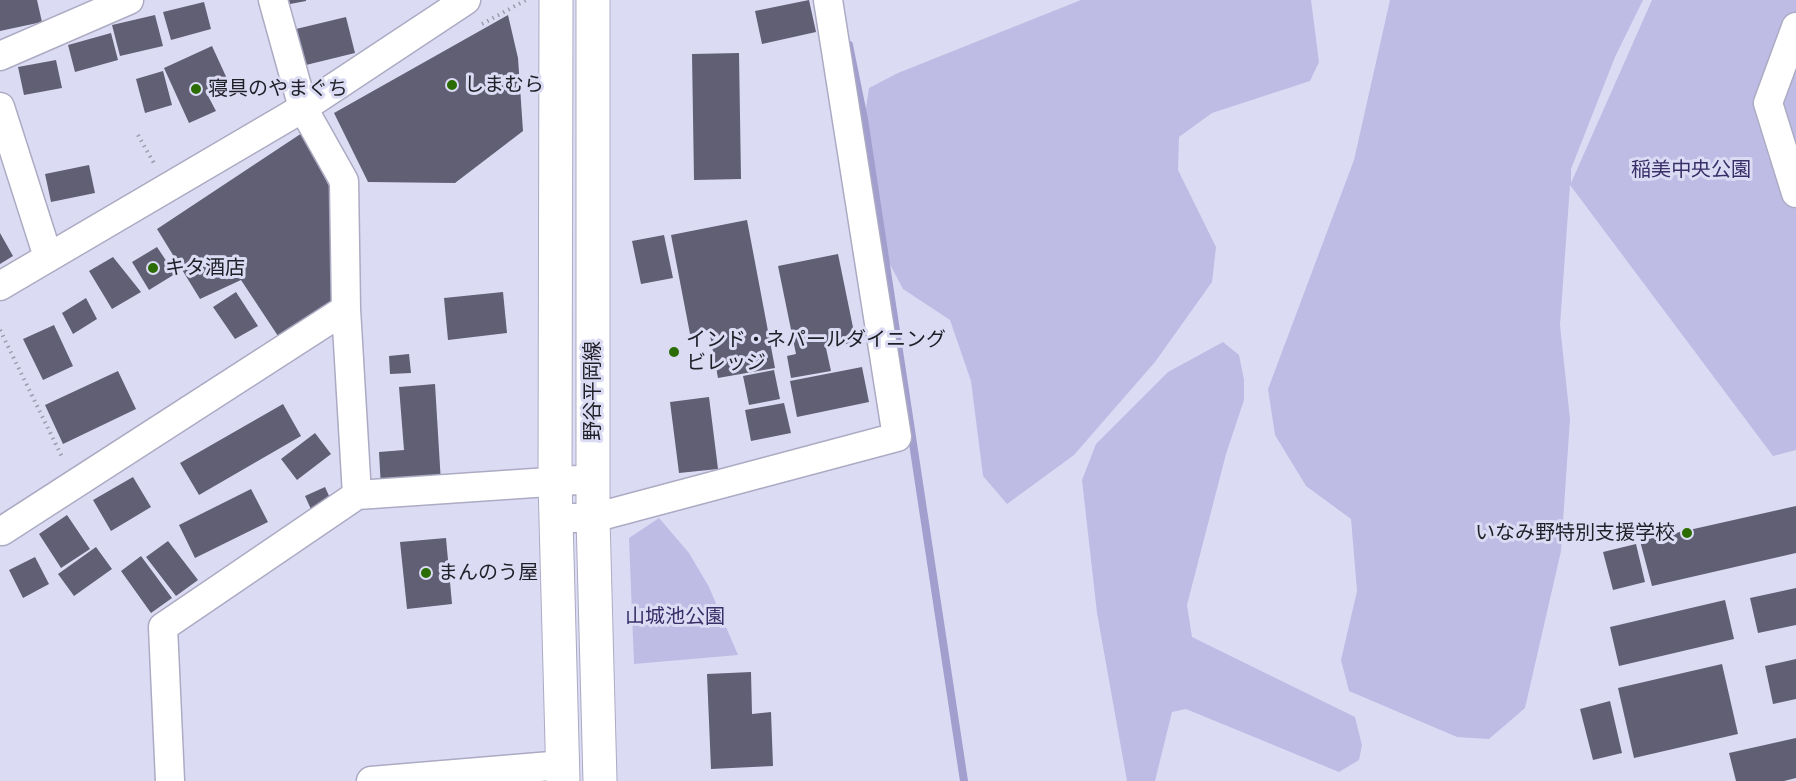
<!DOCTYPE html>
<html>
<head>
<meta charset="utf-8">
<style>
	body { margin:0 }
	canvas { display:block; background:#dcdbf4 }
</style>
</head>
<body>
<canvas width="1796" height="781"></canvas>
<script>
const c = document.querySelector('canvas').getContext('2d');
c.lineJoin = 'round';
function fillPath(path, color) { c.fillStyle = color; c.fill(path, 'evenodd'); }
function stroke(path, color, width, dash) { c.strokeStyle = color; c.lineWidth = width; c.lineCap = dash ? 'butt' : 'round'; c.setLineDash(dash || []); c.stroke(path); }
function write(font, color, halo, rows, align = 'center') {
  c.font = font + ' "Golos Text","Noto Sans JP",sans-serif'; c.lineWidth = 6; c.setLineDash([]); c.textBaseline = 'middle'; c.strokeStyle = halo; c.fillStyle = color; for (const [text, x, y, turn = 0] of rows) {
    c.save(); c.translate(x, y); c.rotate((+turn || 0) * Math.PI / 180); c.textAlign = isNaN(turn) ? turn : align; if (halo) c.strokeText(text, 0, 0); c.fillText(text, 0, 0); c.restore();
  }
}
fillPath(new Path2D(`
	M 1081,0 L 1311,0 L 1319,62 L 1310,81 L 1212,113 L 1179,137 L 1178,170 L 1216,247 L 1212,282 L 1155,362 L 1074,455 L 1007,504 L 983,476 L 971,381 L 950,320 L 903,289 L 878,242 L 862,134 L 869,88 L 898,73 Z
	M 1390,0 L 1643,0 L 1615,57 L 1571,169 L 1571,183 L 1652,0 L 1796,0 L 1796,450 L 1773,456 L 1570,185 L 1560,325 L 1570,419 L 1561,551 L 1525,708 L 1489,739 L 1457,737 L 1349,691 L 1341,660 L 1357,591 L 1351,519 L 1306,486 L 1275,435 L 1268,389 L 1354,160 Z
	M 1223,342 L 1239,355 L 1244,380 L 1244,400 L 1226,454 L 1187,605 L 1192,637 L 1355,717 L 1362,745 L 1359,760 L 1339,772 L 1186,709 L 1172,712 L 1155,781 L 1127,781 L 1097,613 L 1082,480 L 1096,444 L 1168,372 Z
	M 659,518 L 689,553 L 709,587 L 738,655 L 634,664 L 629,538 Z`), '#bebce4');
stroke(new Path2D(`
	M 849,45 L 864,119 L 964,781`), '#a29ece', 8);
fillPath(new Path2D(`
	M 0,0 L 37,0 L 42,22 L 0,31 Z
	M 289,0 L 306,0 L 306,1 L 290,4 Z
	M 809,0 L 816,32 L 762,44 L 755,11 Z
	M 204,2 L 211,29 L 171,40 L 163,12 Z
	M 155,15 L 163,46 L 120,56 L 112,25 Z
	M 508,15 L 518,58 L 523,131 L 455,183 L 368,182 L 334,113 Z
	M 346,17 L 355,53 L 306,65 L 296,29 Z
	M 111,33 L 118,60 L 75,72 L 68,45 Z
	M 212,46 L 229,83 L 207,94 L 216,111 L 189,123 L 164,68 Z
	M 739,53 L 741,179 L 694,180 L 692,54 Z
	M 56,60 L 62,88 L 24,95 L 18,67 Z
	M 163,71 L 172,105 L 145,113 L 136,79 Z
	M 302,133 L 331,190 L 334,300 L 280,339 L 241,280 L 200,299 L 157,229 Z
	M 89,165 L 95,193 L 51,202 L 45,174 Z
	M 747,220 L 775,368 L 718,378 L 709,330 L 690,334 L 671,235 Z
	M 0,233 L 13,256 L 0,264 Z
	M 664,235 L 673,278 L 641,284 L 632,241 Z
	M 157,247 L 175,274 L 149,290 L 132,262 Z
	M 838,254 L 856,342 L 826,348 L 831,371 L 791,378 L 787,356 L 796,354 L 778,266 Z
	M 113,257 L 141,292 L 112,309 L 89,271 Z
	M 236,292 L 258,326 L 235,339 L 213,307 Z
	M 503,292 L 507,333 L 448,340 L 444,298 Z
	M 86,298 L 97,319 L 73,334 L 62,313 Z
	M 54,325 L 73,366 L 43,380 L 23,339 Z
	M 409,354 L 411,373 L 390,374 L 389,356 Z
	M 862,367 L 869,402 L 797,417 L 790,381 Z
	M 774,370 L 780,399 L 749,405 L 743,376 Z
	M 118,371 L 136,409 L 63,444 L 45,405 Z
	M 435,384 L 441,483 L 381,488 L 379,452 L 404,450 L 399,387 Z
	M 709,397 L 718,469 L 679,473 L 670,402 Z
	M 784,403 L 791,433 L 751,441 L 745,410 Z
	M 283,404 L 301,436 L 199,495 L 180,463 Z
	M 315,433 L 331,454 L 297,480 L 281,459 Z
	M 133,477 L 151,507 L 111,531 L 93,500 Z
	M 325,487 L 334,507 L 314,516 L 305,496 Z
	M 251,489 L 268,522 L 195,558 L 179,525 Z
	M 1796,506 L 1796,553 L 1652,586 L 1640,541 Z
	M 67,515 L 90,549 L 61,568 L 39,534 Z
	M 446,538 L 452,604 L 407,609 L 400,542 Z
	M 168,541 L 198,580 L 176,596 L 146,557 Z
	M 1636,544 L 1645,582 L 1613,590 L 1603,552 Z
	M 96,547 L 112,569 L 74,596 L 58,574 Z
	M 141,556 L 172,598 L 151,613 L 121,571 Z
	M 35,557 L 49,584 L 23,598 L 9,570 Z
	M 1796,588 L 1796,625 L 1758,633 L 1750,598 Z
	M 1725,600 L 1734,639 L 1619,666 L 1610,627 Z
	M 1796,659 L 1796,699 L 1773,704 L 1765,666 Z
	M 1722,664 L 1738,734 L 1634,758 L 1618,688 Z
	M 751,672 L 752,714 L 771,712 L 773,766 L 711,769 L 707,674 Z
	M 1610,701 L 1622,753 L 1593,760 L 1580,709 Z
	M 1796,738 L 1796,778 L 1784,781 L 1736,781 L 1729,753 Z`), '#605f74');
const minor = new Path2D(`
	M 273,0 L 303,108 L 344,181 L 346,309 L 357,495
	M 1796,27 L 1768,103 L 1796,193
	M 0,56 L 129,0
	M 0,107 L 48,257
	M 0,286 L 303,108 L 466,0
	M 556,518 L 593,518 L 897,437 L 828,0
	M 2,531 L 346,309
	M 170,781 L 163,627 L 357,495 L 593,479
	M 371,781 L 563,765`);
const major = new Path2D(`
	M 556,0 L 555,482 L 563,781
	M 593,0 L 593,518 L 600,781`);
stroke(minor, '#acabc3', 31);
stroke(major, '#acabc3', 35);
stroke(new Path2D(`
	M 482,24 L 526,0
	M 138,135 L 155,165
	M 0,330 L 63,459`), '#9c9caf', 4, [1.5, 4.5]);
stroke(minor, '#fff', 28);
stroke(major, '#fff', 33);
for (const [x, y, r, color] of [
	[452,85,6,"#2b6d02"],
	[196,89,6,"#2b6d02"],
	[153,268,6,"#2b6d02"],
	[674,352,6,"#2b6d02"],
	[1687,533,6,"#2b6d02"],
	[426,573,6,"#2b6d02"]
]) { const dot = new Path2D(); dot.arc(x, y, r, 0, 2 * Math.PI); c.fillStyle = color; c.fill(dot); stroke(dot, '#dcdbf4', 2); }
write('20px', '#1f1f28', '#dcdbf4', [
	["しまむら",464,85],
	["寝具のやまぐち",208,89],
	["キタ酒店",165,268],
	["インド・ネパールダイニング",686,340],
	["ビレッジ",686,363],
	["いなみ野特別支援学校",1675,533,"right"],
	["まんのう屋",438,573]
], 'left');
write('20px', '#382e68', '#dcdbf4', [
	["稲美中央公園",1691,170],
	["山城池公園",675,617]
]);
write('20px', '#1f1f28', '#dcdbf4', [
	["野谷平岡線",593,391,-90]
]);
</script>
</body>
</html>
